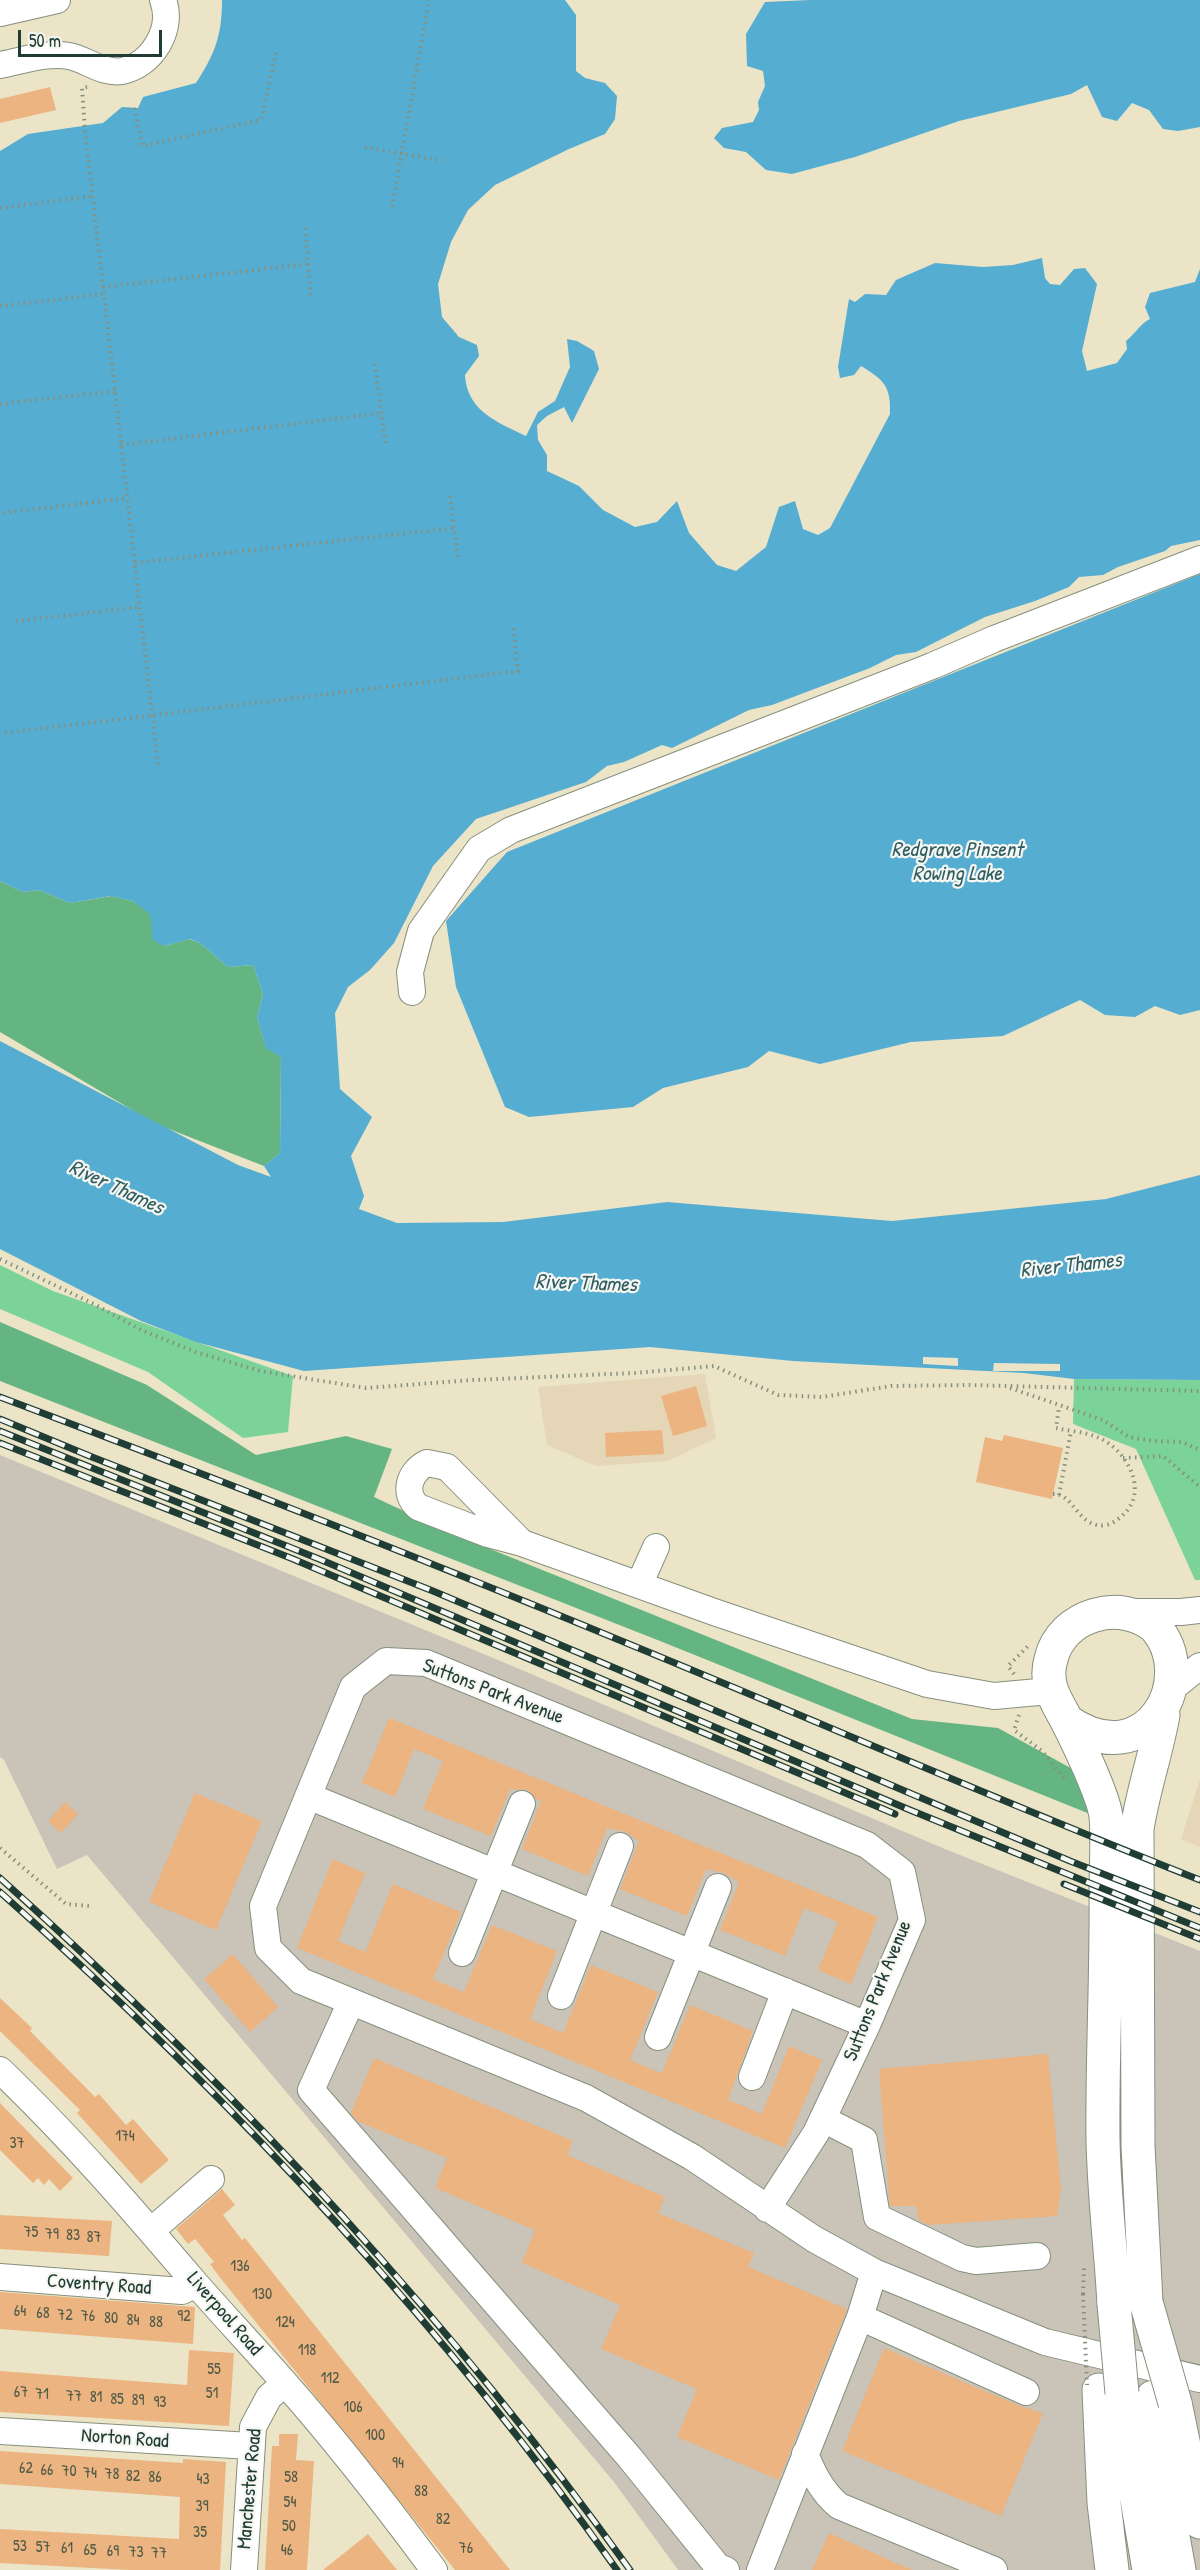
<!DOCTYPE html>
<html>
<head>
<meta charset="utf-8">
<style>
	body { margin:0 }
	#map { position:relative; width:1200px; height:2570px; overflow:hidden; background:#ece4c7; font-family:"Patrick Hand",sans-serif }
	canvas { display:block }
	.scale { position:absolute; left:18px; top:30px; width:144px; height:27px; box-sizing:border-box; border:3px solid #1f3d34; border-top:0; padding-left:8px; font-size:18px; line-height:21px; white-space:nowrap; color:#1f3d34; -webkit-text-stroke:4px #f6f6f2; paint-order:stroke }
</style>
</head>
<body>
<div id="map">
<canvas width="1200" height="2570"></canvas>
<div class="scale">50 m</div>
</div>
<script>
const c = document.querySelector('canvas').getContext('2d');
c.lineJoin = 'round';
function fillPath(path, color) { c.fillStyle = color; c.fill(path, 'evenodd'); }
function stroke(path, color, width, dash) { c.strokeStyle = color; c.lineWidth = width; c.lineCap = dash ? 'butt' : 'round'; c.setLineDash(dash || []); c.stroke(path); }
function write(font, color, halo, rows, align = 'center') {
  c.font = font + ' "Patrick Hand",sans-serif'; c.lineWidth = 4.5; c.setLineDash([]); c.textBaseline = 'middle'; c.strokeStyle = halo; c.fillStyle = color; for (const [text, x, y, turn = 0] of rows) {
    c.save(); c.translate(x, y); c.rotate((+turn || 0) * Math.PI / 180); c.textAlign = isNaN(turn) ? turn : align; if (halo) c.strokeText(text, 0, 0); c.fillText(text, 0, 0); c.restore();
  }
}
fillPath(new Path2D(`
	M 705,1374 L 716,1438 L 668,1461 L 596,1466 L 547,1445 L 538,1387 Z
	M 1200,1779 L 1200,1847 L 1181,1839 Z`), '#e5d6b7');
fillPath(new Path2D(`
	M 0,1455 L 498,1660 L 945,1849 L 1200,1951 L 1200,2570 L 678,2570 L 614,2482 L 87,1855 L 57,1869 L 4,1760 L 0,1757 Z`), '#c9c3b8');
fillPath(new Path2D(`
	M 0,1265 L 53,1291 L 293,1376 L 288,1432 L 243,1438 L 148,1372 L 0,1309 Z
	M 1074,1379 L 1200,1380 L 1200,1580 L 1195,1580 L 1136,1449 L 1073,1424 Z`), '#7bd399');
fillPath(new Path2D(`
	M 0,881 L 23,892 L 39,890 L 70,903 L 112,896 L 133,901 L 150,913 L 164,946 L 189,939 L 200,943 L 228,967 L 253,965 L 263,994 L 257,1018 L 266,1047 L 281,1057 L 280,1153 L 264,1166 L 156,1124 L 0,1032 Z
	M 0,1322 L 147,1385 L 256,1455 L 346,1436 L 392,1449 L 374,1497 L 453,1534 L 912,1719 L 998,1728 L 1076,1771 L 1090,1814 L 660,1641 L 0,1381 Z`), '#64b581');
fillPath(new Path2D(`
	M 222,0 L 565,0 L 576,15 L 576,71 L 585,78 L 605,83 L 617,96 L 615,119 L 605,134 L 569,149 L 495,185 L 468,210 L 451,242 L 438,284 L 442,317 L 459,337 L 477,345 L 479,356 L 465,375 C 467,411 497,422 526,436 L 538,412 L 555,401 L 570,367 L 567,339 L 577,341 L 594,351 L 599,369 L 572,423 L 564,407 L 547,416 L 537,425 L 538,440 L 547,455 L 547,471 L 579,486 L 603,510 L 635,527 L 657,522 L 677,501 L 689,533 L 717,565 L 736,571 L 766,547 L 779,507 L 795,501 L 803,529 L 818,535 L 830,528 L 890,414 C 891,386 884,380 861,366 L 854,375 L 840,378 L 838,367 L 849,299 L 855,302 L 865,294 L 886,295 L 896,280 L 935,263 L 983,267 L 1013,265 L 1042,258 L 1045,278 L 1050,284 L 1060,285 L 1074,269 L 1085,268 L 1097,284 L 1082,351 L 1087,371 L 1117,363 L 1127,349 L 1126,341 C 1135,334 1140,324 1150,319 L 1145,307 L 1150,293 L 1195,282 L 1200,269 L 1200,540 L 1171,546 L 1165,551 L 1118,567 L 1103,575 L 1079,577 L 1069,587 L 1035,601 L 985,617 L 916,652 L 896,655 L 870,668 L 772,705 L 749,710 L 672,748 L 662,745 L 624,762 L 607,766 L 586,782 L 476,819 L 433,866 L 394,943 L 370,970 L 348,987 L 335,1013 L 340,1089 L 372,1117 L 351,1156 L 364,1196 L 359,1209 L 397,1223 L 503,1222 L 667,1202 L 892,1221 L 1106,1199 L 1200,1175 L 1200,1380 L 1074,1379 L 1024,1373 L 793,1361 L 650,1347 L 304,1371 L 196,1342 L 141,1321 L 0,1249 L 0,1041 L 238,1165 L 271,1177 L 264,1166 L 280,1153 L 281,1057 L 266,1048 L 257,1018 L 263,994 L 253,965 L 228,967 L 200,943 L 190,939 L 164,946 L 153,940 L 150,914 L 133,901 L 111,896 L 70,903 L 39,890 L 23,892 L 0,881 L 0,151 L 28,134 L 103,123 L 122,107 L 138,108 L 143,97 L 196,83 C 215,54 222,35 222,0 Z
	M 810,0 L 1200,0 L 1200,127 L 1178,131 L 1163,129 L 1149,110 L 1132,103 L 1117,121 L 1102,117 L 1087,85 L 1071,94 L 959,121 L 855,157 L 792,174 L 766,170 L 746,152 L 724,148 L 714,138 L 722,128 L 753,122 L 759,110 L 758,102 L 765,86 L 763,71 L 747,66 L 746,34 L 765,2 Z
	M 1200,574 L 1200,1010 L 1180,1015 L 1155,1006 L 1135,1017 L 1105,1015 L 1080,1000 L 1003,1036 L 911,1042 L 820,1064 L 769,1051 L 748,1067 L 663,1088 L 633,1107 L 529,1117 L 505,1107 L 456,987 L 446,921 L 507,852 Z`), '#55add2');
fillPath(new Path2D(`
	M 923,1357 L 958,1358 L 958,1366 L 923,1364 Z
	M 994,1363 L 1060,1364 L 1060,1371 L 993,1371 Z`), '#ece4c7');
fillPath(new Path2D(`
	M 50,87 L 56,110 L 0,123 L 0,99 Z
	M 696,1386 L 707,1426 L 673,1436 L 661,1396 Z
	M 662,1430 L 664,1454 L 606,1457 L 605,1433 Z
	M 1004,1435 L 1063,1448 L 1052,1499 L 976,1482 L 985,1437 L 1002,1441 Z
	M 389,1718 L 878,1917 L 851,1984 L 818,1970 L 838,1922 L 804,1908 L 785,1956 L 720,1930 L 739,1882 L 724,1873 L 706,1869 L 687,1916 L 620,1889 L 639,1841 L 626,1832 L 607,1828 L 588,1876 L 522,1849 L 541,1801 L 536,1799 L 528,1790 L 510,1789 L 491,1836 L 423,1809 L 443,1761 L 429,1755 L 414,1749 L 395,1797 L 362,1783 Z
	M 195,1793 L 262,1821 L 216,1930 L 149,1902 Z
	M 65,1802 L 78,1814 L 61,1833 L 48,1821 Z
	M 333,1859 L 365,1873 L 338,1941 L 365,1952 L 393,1884 L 461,1912 L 433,1979 L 449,1986 L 464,1992 L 492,1925 L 557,1951 L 530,2019 L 563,2033 L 591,1965 L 658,1992 L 630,2060 L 646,2067 L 662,2073 L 690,2005 L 753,2031 L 728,2100 L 746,2107 L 762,2114 L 789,2046 L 822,2060 L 785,2148 L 297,1948 Z
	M 233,1954 L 278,2007 L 250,2032 L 204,1979 Z
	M 0,1998 L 32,2028 L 30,2031 L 95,2097 L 99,2094 L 126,2125 L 133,2119 L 169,2160 L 141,2184 L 77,2113 L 80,2110 L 0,2031 Z
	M 1048,2054 L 1061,2189 L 1057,2216 L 929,2225 L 919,2221 L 916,2206 L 890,2206 L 879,2069 Z
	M 374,2058 L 573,2141 L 567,2155 L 665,2197 L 658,2213 L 754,2253 L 748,2267 L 847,2309 L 779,2480 L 677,2437 L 697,2389 L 601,2349 L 620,2305 L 522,2263 L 535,2230 L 435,2188 L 447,2158 L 357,2121 L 351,2113 Z
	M 0,2103 L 73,2178 L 60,2191 L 49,2179 L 44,2185 L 38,2178 L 33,2183 L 0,2150 Z
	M 222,2189 L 235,2205 L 223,2215 L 242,2240 L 245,2238 L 510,2570 L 455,2570 L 218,2275 L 210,2264 L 214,2262 L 195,2239 L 188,2244 L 176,2229 Z
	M 0,2215 L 112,2221 L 109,2256 L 0,2249 Z
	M 0,2292 L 195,2307 L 193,2344 L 0,2329 Z
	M 884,2348 L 1020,2406 L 1043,2413 L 1001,2516 L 842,2451 Z
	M 189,2350 L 234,2353 L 229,2426 L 0,2412 L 0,2371 L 187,2385 Z
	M 279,2434 L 298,2434 L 296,2460 L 314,2461 L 307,2570 L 265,2570 L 272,2446 L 279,2446 Z
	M 0,2451 L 183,2463 L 183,2459 L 226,2462 L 220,2570 L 130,2570 L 0,2563 L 0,2529 L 179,2539 L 180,2497 L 0,2484 Z
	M 829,2533 L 878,2555 L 912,2570 L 812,2570 Z
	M 368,2534 L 397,2570 L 323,2570 Z`), '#ebb481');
const minor = new Path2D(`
	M 0,13 L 57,0
	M 0,65 C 22,61 46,52 69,56 C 86,59 102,74 122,71 C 152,65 174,29 163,0
	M 412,992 L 410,972 L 421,931 L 479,849 L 511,830 L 932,666 L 994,639 L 1200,559
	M 427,1463 L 447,1467 L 522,1543 L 488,1534 L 418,1507 C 402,1493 410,1471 427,1463 Z
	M 522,1543 L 714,1612 L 927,1684 L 994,1696 L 1050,1691
	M 639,1585 L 656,1547
	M 1128,1612 L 1181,1612 L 1200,1610
	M 1176,1685 L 1200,1666
	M 308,1796 L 867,2025
	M 462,1953 L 522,1804
	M 561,1996 L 620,1846
	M 351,2002 L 311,2090 L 630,2458 L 718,2567 L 726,2570
	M 658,2037 L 718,1887
	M 0,2070 C 70,2137 133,2210 196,2284 C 225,2317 255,2349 284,2382 C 337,2442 386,2505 434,2570
	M 752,2077 L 785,1991
	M 823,2119 L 864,2140 L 877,2217 L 962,2258 L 976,2261 L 1037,2256
	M 767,2209 L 816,2133 L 867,2025 L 912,1920 L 902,1872 L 867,1845 L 426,1663 L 386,1661 L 353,1687 L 263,1906 L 268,1948 L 301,1981 L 586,2098 L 692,2157 L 814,2239 L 874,2272 L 1045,2342 L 1200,2379
	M 152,2230 L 211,2179
	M 874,2272 L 860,2317 L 1026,2392
	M 0,2277 L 182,2291 L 196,2284
	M 0,2431 L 250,2446
	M 805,2454 C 814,2475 822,2492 839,2506 L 994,2570
	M 244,2570 L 253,2427 L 269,2397 L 285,2383
	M 760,2570 L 860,2317`);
const major = new Path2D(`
	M 1067,1721 C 1148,1777 1200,1677 1155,1627 C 1121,1598 1062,1614 1051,1659 C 1044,1683 1055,1699 1066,1719 C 1077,1740 1103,1795 1106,1816 C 1108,1840 1106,1866 1106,1891 C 1107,1974 1102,2057 1103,2140 C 1104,2195 1111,2250 1114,2304
	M 1146,2302 L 1138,2146 L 1137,1829 C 1143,1790 1156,1754 1163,1715
	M 1099,2390 L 1104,2503 L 1112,2570
	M 1122,2393 L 1129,2452 L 1149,2570
	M 1153,2397 L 1165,2493 L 1179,2570
	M 1175,2403 L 1200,2522`);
stroke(minor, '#86907e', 28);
stroke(major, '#86907e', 35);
stroke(new Path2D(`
	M 87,87 L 82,88 L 85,130 L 158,765
	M 134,108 L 142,146 L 261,120 L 277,49
	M 365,147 L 437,160
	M 392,207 L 429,0
	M 0,208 L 93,196
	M 305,228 L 311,298
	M 103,287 L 308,264
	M 0,306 L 104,294
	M 375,364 L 386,447
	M 0,404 L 115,391
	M 121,445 L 382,413
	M 450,496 L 458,559
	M 3,513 L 127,498
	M 135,563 L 455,528
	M 16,621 L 140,607
	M 5,733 L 518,671 L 513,625
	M 0,1259 L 94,1304 L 141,1330 L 196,1352 L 260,1371 L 366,1388 L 473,1380 L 635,1373 L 714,1366 L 778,1395 L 822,1397 L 891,1386 L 970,1385 L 1200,1391
	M 1010,1388 L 1103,1420 L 1129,1437 L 1153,1441 L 1182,1442 L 1200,1450
	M 1123,1458 L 1163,1456 L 1200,1487
	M 1053,1494 C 1056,1494 1059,1494 1062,1496 C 1076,1503 1082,1529 1107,1525 C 1114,1523 1121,1517 1126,1512 C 1148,1487 1125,1448 1097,1437 C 1085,1432 1069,1431 1056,1428 L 1059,1407
	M 1059,1495 L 1071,1431
	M 1014,1674 L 1008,1666 L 1028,1646
	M 1019,1715 L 1014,1730 L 1042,1751 L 1064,1778
	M 0,1848 L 66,1904 L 89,1906
	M 1083,2294 L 1084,2267`), '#86907e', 4, [1.5, 4.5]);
stroke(minor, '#fff', 26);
stroke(major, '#fff', 33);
const rail = new Path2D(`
	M 0,1397 C 215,1478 429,1561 641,1649 C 828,1726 1012,1806 1200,1880
	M 0,1419 L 92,1457 L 433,1591 L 1070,1861 L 1200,1912
	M 0,1431 L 319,1559 L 910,1810 L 1200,1928
	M 0,1443 L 293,1559 L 895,1814
	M 0,1878 C 233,2086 447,2315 630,2570
	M 1064,1884 L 1200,1939
	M 0,1892 C 229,2095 440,2320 617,2570`);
stroke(rail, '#1f3d34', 7);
stroke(rail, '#f6f6f2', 4.5, [14]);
const majorBridge = new Path2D(`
	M 1146,2302 L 1175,2403
	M 1114,2304 L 1122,2393`);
stroke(majorBridge, '#86907e', 35, []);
stroke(new Path2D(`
	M 1083,2294 L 1087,2385`), '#86907e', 4, [1.5, 4.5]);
stroke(majorBridge, '#fff', 33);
write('16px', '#525b47', null, [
	["174",125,2137],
	["37",17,2144],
	["75",31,2233],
	["79",52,2235],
	["83",73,2236],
	["87",94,2238],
	["136",240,2267],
	["130",262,2295],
	["64",20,2312],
	["68",43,2314],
	["72",65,2316],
	["76",88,2317],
	["92",184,2317],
	["80",111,2319],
	["84",133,2321],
	["88",156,2323],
	["124",285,2323],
	["118",307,2351],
	["55",214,2370],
	["112",330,2379],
	["67",21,2393],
	["51",212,2394],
	["71",42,2395],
	["77",74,2397],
	["81",96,2398],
	["85",117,2400],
	["89",138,2401],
	["93",160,2403],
	["106",353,2408],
	["100",375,2436],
	["94",398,2464],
	["62",26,2469],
	["66",47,2471],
	["70",69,2472],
	["74",90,2474],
	["78",112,2475],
	["82",133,2477],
	["86",155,2478],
	["58",291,2478],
	["43",203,2480],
	["88",421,2492],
	["54",290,2503],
	["39",202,2507],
	["82",443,2520],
	["50",289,2527],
	["35",200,2533],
	["53",20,2547],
	["57",43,2548],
	["61",67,2549],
	["76",466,2549],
	["65",90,2551],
	["46",287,2551],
	["69",113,2552],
	["73",136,2553],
	["77",159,2554]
]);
write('20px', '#1f3d34', '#f6f6f2', [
	["Suttons Park Avenue",493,1692,21],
	["Suttons Park Avenue",878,1991,-68],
	["Coventry Road",99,2285,4],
	["Liverpool Road",224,2314,49],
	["Norton Road",125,2439,4],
	["Manchester Road",250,2489,-85]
]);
write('italic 21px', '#2f5f63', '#f6f6f2', [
	["Redgrave Pinsent",957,850],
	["Rowing Lake",957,874],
	["River Thames",116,1188,25],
	["River Thames",1071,1266,-6],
	["River Thames",586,1284,2]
]);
</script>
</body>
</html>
